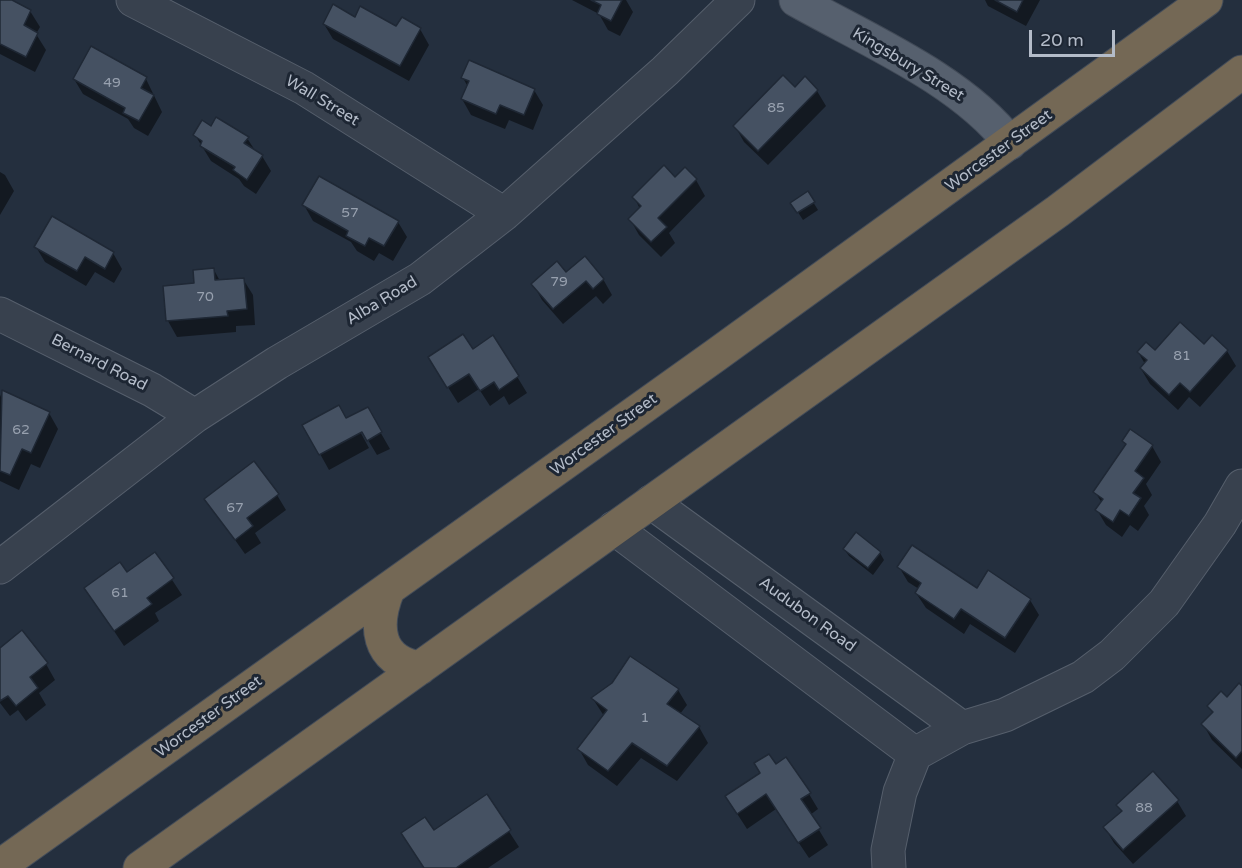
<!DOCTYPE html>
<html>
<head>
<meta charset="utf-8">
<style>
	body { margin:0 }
	#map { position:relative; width:1242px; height:868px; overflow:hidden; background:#242f3e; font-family:"Varela Round",sans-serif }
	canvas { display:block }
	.scale { position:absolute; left:1029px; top:30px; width:86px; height:27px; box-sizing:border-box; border:3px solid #b4bcc9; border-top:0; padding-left:8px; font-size:18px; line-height:21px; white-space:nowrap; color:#b4bcc9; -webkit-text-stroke:4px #1d2633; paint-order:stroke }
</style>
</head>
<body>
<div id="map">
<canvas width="1242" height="868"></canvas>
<div class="scale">20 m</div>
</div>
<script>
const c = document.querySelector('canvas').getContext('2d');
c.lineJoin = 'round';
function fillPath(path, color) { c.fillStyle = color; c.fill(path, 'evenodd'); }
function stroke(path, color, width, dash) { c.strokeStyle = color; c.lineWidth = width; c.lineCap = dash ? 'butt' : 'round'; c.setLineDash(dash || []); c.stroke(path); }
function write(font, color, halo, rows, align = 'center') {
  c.font = font + ' "Varela Round",sans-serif'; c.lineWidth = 6; c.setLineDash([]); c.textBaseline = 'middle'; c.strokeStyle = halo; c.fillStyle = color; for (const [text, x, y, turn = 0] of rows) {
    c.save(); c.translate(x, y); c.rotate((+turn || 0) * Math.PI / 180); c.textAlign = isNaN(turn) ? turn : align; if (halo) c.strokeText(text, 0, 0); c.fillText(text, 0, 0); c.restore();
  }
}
fillPath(new Path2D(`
	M 0,0 L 9,0 L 30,11 L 40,27 L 36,34 L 46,50 L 35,72 L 0,54 Z
	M 572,0 L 626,0 L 633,12 L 620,36 L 608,30 L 599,14 Z
	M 985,0 L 1040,0 L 1026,26 L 988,6 Z
	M 356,19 L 397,28 L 420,29 L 429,45 L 409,81 L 333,39 L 324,24 Z
	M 463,78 L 534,90 L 543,105 L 533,130 L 509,120 L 505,129 L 471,115 L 462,99 L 468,87 Z
	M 74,79 L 146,79 L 162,112 L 148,136 L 134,128 L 128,119 L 83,94 Z
	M 795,89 L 817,91 L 826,106 L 768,165 L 744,142 L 735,126 Z
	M 211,128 L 247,138 L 256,152 L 262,156 L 271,171 L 256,194 L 244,186 L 239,179 L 211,161 L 195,135 Z
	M 685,169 L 696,180 L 705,196 L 669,233 L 675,243 L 661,257 L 639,235 L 630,219 L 640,209 L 634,197 L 675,179 Z
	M 0,172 L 5,175 L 14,191 L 0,215 Z
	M 808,194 L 818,210 L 803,220 L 792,203 Z
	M 304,205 L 398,222 L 407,237 L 393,261 L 379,253 L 374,261 L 357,251 L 351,242 L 313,221 Z
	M 36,247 L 113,253 L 122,269 L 114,283 L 95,272 L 86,286 L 45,262 Z
	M 214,270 L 220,281 L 243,279 L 253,295 L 255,325 L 236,326 L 236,332 L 177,337 L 168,321 L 196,284 Z
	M 566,274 L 603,279 L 612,295 L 603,304 L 596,296 L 563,324 L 542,300 L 533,284 Z
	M 493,337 L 527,393 L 509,405 L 504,396 L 490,406 L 479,389 L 458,403 L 439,373 Z
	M 1204,346 L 1227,351 L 1236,366 L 1200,407 L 1189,397 L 1178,410 L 1150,384 L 1141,369 L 1145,364 L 1138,352 Z
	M 2,392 L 49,413 L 58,429 L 40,468 L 31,464 L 19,490 L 0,481 L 0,397 Z
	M 367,409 L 390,449 L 377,455 L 359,425 L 357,426 L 369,448 L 329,470 L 304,425 L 346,420 Z
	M 1124,441 L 1152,446 L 1161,462 L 1146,484 L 1152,495 L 1144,506 L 1149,515 L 1138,531 L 1130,525 L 1122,537 L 1106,525 L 1097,510 L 1102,503 L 1095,492 L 1127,446 Z
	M 277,495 L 286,510 L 255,533 L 261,543 L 245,554 L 206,499 Z
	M 844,549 L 880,553 L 884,560 L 873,575 L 849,556 Z
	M 155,554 L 182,595 L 155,613 L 159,621 L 124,646 L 86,589 L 127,574 Z
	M 899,567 L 977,590 L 1030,600 L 1039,615 L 1015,653 L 970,624 L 964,634 L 926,608 L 916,593 L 919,589 L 908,582 Z
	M 0,649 L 46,664 L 55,680 L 39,693 L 46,705 L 26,721 L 18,710 L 10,716 L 0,703 Z
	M 1242,688 L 1242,769 L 1212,740 L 1203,724 L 1213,714 L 1209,706 Z
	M 678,690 L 687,705 L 680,714 L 699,727 L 708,743 L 677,781 L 641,758 L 617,786 L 588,765 L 579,749 L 604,716 L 593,699 Z
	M 776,766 L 809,794 L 818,809 L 810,815 L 828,845 L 809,858 L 776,809 L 747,829 L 736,812 L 762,773 Z
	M 486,796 L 519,847 L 488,868 L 424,868 L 403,834 L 433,832 Z
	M 1177,801 L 1186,816 L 1133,864 L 1114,843 L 1105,828 L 1122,812 L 1118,805 Z`), '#0007');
const building = new Path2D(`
	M 0,0 L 12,0 L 31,10 L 24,25 L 38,33 L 26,57 L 0,44 Z
	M 591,0 L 622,0 L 611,21 L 597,14 L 601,5 Z
	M 995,0 L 1023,0 L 1017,12 Z
	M 333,4 L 355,17 L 360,6 L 396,26 L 402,17 L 421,28 L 400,66 L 323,24 Z
	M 91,46 L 147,77 L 141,88 L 154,95 L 139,121 L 123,113 L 125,108 L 73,79 Z
	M 469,60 L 535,89 L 524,115 L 500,105 L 496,114 L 461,99 L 469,81 L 461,78 Z
	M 783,75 L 795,87 L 805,76 L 818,90 L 758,151 L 733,126 Z
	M 216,117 L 249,137 L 244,143 L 263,155 L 247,180 L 233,170 L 235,167 L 200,146 L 202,141 L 193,135 L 202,120 L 211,126 Z
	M 664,165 L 675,177 L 685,167 L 697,179 L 658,218 L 667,227 L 651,242 L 628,219 L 641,206 L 632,197 Z
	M 319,176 L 399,221 L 384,246 L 369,238 L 365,246 L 346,236 L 348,231 L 302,205 Z
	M 808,191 L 815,202 L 797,213 L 790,203 Z
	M 52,216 L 114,252 L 105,269 L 85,257 L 77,271 L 34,247 Z
	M 585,256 L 604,279 L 593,289 L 586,281 L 553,309 L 531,284 L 557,261 L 566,272 Z
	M 214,268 L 215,280 L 244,278 L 247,309 L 227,311 L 228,316 L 166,321 L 163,286 L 194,283 L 193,270 Z
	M 1180,322 L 1204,344 L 1212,335 L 1228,350 L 1190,392 L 1180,383 L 1169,395 L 1140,368 L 1147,360 L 1137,352 L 1146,342 L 1155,350 Z
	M 463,334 L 473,349 L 493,335 L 519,376 L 499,390 L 494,382 L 480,391 L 469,374 L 447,388 L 428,357 Z
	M 2,390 L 50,412 L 31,453 L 22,449 L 10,475 L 0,471 Z
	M 339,405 L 346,418 L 368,407 L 382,432 L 367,441 L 362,432 L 319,455 L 302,425 Z
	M 1130,429 L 1153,445 L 1135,471 L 1144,478 L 1133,493 L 1141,498 L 1129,516 L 1120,510 L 1113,522 L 1095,510 L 1103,499 L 1093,492 L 1126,444 L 1122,441 Z
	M 254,461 L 279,494 L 247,518 L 253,526 L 235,540 L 204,499 Z
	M 856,532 L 881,552 L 868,568 L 843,549 Z
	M 912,545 L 977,588 L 988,570 L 1031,599 L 1005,638 L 961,609 L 954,619 L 915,593 L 921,583 L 897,567 Z
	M 155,552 L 174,578 L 147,598 L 152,604 L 114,631 L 84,588 L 120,562 L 127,572 Z
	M 22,630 L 48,663 L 30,677 L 38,688 L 16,706 L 8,696 L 0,701 L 0,648 Z
	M 630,656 L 679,689 L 667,704 L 700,726 L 667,766 L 632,743 L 608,771 L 577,749 L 607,710 L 591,698 L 612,683 Z
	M 1239,683 L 1242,686 L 1242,751 L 1236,758 L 1201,724 L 1213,712 L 1207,706 L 1221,691 L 1227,697 Z
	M 769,754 L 776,764 L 786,757 L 811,793 L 801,799 L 821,828 L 798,843 L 766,794 L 737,814 L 725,796 L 760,773 L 754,763 Z
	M 1153,771 L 1179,800 L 1123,850 L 1103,827 L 1122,811 L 1116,805 Z
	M 487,794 L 511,830 L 456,868 L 424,868 L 401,833 L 425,817 L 434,830 Z`);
fillPath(building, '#455162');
stroke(building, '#1f2835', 1.5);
const minor = new Path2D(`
	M 133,0 L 304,88 L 504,214
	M 0,314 L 152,390 L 195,416
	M 651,502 L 962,728
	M 614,528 L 915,754
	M 0,567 L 195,416 L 277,363 L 420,279 L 504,214 L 665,71 L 738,0
	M 889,868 L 888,850 L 900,792 L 915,754 L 962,728 L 1005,715 L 1083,677 L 1112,655 L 1164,603 L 1220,524 L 1242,486`);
const major = new Path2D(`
	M 796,0 C 865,39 962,80 1010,143`);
const highway = new Path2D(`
	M 388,590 C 374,625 376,661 420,668
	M 0,866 L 716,355 L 1206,0
	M 140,868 L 1058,211 L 1242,72`);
stroke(minor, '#565f6c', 35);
stroke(major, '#414a57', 35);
stroke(highway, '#434c59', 35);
stroke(minor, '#38414e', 33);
stroke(major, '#56606e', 33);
stroke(highway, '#746855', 33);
write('14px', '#98a1af', null, [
	["49",112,83],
	["85",776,108],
	["57",350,213],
	["79",559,282],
	["70",205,297],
	["81",1182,356],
	["62",21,430],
	["67",235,508],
	["61",120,593],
	["1",645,718],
	["88",1144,808]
]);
write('16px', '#b4bcc9', '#1d2633', [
	["Kingsbury Street",908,65,31],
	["Wall Street",322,101,31],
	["Worcester Street",999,151,-36],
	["Alba Road",382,301,-31],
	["Bernard Road",99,363,27],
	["Worcester Street",604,435,-36],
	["Audubon Road",807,615,36],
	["Worcester Street",209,717,-36]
]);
</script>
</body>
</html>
